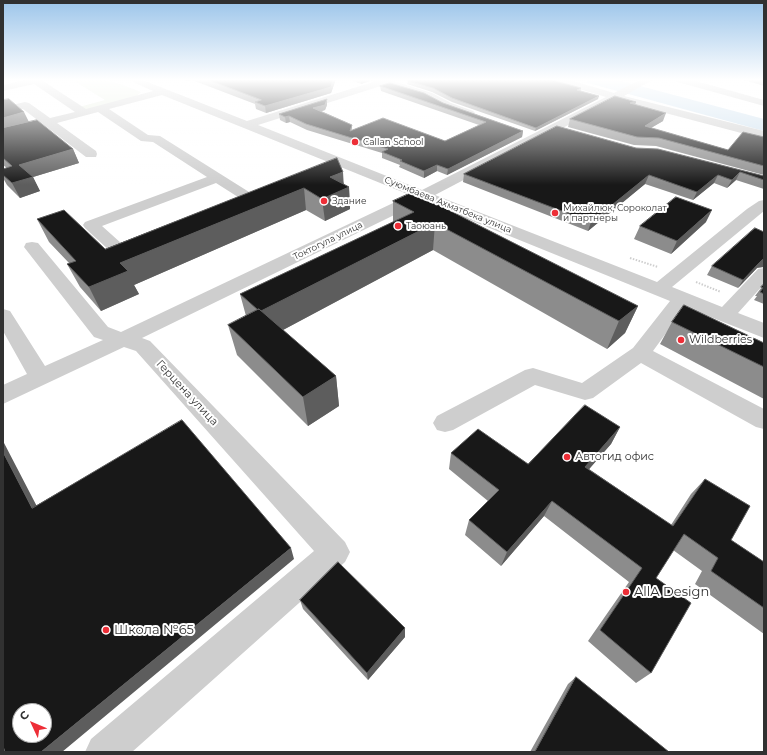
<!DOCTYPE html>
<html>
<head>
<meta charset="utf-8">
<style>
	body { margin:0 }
	#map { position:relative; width:767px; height:755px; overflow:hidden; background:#fff; font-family:Montserrat,sans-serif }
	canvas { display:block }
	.frame { position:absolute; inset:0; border:4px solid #313131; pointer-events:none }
	.north { position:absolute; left:12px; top:703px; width:40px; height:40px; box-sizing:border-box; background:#fff; border:1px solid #adadad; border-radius:50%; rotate:314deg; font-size:11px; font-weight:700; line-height:16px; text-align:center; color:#313131 }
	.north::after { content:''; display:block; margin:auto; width:14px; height:18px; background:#ed2e37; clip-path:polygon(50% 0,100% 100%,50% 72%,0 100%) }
</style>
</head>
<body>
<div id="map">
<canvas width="767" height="755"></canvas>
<div class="frame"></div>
<div class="north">С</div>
</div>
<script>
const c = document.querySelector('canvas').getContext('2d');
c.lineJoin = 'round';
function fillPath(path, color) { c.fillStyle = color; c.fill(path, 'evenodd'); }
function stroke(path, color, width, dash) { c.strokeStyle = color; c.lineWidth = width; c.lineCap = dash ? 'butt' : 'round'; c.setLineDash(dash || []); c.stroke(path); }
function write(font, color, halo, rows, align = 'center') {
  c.font = font + ' Montserrat,sans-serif'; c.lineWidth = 4; c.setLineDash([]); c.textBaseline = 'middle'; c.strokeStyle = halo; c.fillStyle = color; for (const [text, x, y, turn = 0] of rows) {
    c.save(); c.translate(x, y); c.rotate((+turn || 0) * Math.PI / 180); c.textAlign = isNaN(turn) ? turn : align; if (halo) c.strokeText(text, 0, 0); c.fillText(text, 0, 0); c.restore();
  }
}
fillPath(new Path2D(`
	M 71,79 L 102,79 L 123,85 L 141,92 L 134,98 L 84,111 L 79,107 L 105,100 Z`), '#e7eedf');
fillPath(new Path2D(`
	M 586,79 L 614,79 L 764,119 L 764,131 L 588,83 Z`), '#cbdfee');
stroke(new Path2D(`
	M 630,258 L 658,267
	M 696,282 L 721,292`), '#cecece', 2, [1.5, 1.5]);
fillPath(new Path2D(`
	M 28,79 L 40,79 L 86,109 L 153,91 L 126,79 L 140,79 L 247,121 L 373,82 L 369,79 L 393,79 L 393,81 L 432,93 L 451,103 L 473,111 L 475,113 L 473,115 L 465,115 L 443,107 L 424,97 L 384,85 L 258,125 L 422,190 L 606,97 L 552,81 L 550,79 L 567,79 L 614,93 L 641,79 L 654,79 L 624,96 L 764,131 L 764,139 L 616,100 L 435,195 L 657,282 L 747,209 L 759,201 L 764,200 L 764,211 L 672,287 L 722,307 L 758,269 L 764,268 L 764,284 L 738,313 L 764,323 L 764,338 L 685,307 L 653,351 L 764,409 L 764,429 L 756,427 L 641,363 L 593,398 L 585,400 L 535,385 L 453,430 L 445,432 L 437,430 L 433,423 L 437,416 L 525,370 L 533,368 L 582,383 L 633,348 L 670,301 L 423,201 L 142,338 L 150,341 L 345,542 L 350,552 L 345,562 L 132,752 L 85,752 L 91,739 L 314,551 L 136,351 L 124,347 L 3,404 L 3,385 L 27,374 L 3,331 L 3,309 L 10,311 L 45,366 L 103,340 L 94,337 L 24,247 L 26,243 L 32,242 L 38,243 L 108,327 L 121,332 L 410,195 L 162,95 L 109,109 L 148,135 L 160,136 L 265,202 L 267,205 C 263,212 253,214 246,212 L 243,209 L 249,204 L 216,183 L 102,226 L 131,252 L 137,250 L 143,251 L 145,255 C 140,262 131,265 123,263 L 85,228 L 83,225 L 85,222 L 207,177 L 153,142 L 141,141 L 98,112 L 57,123 L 96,151 L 97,154 L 96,157 L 86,157 L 23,109 L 3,113 L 3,107 L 25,102 L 29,103 L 50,118 L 75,112 L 34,84 L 3,91 L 3,85 Z
	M 672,79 L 689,79 L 764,100 L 764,106 L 674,81 Z`), '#cecece');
fillPath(new Path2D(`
	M 182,79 L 336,79 L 331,93 L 266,113 L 256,109 L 255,104 L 192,80 L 187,81 Z
	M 348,79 L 370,79 L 370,81 L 361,84 Z
	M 740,79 L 764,79 L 764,86 L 748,81 L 744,81 Z
	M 408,81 L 581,88 L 581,91 L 598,99 L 535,131 L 452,102 L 432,92 L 407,84 Z
	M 380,86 L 443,103 L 523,131 L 522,137 L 447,175 L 437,171 L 424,178 L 399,167 L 400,165 L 382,158 L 382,153 L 307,130 L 290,122 L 286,123 L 280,120 L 279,114 L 327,105 L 325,110 L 321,111 L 352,125 L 352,130 L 445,141 L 479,125 L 381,91 Z
	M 3,100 L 29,122 L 73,149 L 79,163 L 33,177 L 40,191 L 20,198 L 7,185 L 3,178 L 3,169 L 7,168 L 3,165 Z
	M 636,102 L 635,105 L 663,121 L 651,128 L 728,150 L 764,137 L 764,175 L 656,146 L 634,145 L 568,127 L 570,119 Z
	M 636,148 L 764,176 L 764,189 L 736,180 L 727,188 L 714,183 L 693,200 L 645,184 L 588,231 L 463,182 L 464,174 Z
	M 337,158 L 344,185 L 349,187 L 350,209 L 325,221 L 306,210 L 134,285 L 139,294 L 101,311 L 80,287 L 67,264 L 69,263 L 49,242 L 37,219 L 105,249 Z
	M 393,201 L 638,306 L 625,333 L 607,349 L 433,250 L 283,330 L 336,376 L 339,406 L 308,426 L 237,355 L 228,325 L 246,316 L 240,294 L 393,222 Z
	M 706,222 L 671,254 L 634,239 L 640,226 Z
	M 712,266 L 757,268 L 738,288 L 707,275 Z
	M 764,284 L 764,304 L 754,300 L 757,296 L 755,296 Z
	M 672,322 L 764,343 L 764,399 L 660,344 Z
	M 620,427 L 611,444 L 589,469 L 671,525 L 691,494 L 705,479 L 731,540 L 764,562 L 764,634 L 695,584 L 702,571 L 673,550 L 656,578 L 651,673 L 636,683 L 588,641 L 629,582 L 544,516 L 501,566 L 465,535 L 469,520 L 488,501 L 449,469 L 451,453 L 528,464 Z
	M 300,600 L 405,628 L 405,637 L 368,680 L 303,609 Z
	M 576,677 L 669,752 L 530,752 L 568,684 Z`), '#8c8c8c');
fillPath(new Path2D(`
	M 187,79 L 192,79 L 192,80 L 187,81 Z
	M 333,79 L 336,79 L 331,93 L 266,113 L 265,106 Z
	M 361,79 L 370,79 L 370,81 L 361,84 Z
	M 599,96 L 598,99 L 535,131 L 536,128 Z
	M 327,99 L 327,105 L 325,110 L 314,114 L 313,108 Z
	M 636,102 L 633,109 L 630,103 Z
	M 24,112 L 31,126 L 3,132 L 3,118 Z
	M 666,113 L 663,121 L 642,133 L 645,126 Z
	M 289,116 L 290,122 L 286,123 L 285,117 Z
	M 523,131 L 522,137 L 447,175 L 448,169 Z
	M 73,149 L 79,163 L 33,177 L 40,191 L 20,198 L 12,183 L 19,165 Z
	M 437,165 L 437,171 L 424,178 L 424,171 Z
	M 343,172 L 344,189 L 349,187 L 350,209 L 325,221 L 322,199 L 330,177 Z
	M 740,172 L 736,180 L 727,188 L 732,180 Z
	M 649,175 L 645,184 L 588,231 L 591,222 Z
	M 718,175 L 714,183 L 693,200 L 697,192 Z
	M 304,188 L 306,210 L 134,285 L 139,294 L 101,311 L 89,287 L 120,263 Z
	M 712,210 L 706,222 L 671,254 L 677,241 Z
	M 435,223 L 433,250 L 266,339 L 260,311 Z
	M 764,259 L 764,267 L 757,268 L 738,288 L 743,280 L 762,260 Z
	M 638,306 L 625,333 L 607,349 L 619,321 Z
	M 336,376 L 339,406 L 308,426 L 303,397 Z
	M 620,427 L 611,444 L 577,483 L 585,467 Z
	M 3,441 L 44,520 L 32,508 L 3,452 Z
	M 552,501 L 544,516 L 501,566 L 507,552 Z
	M 291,548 L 294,559 L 62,752 L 41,752 Z
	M 405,628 L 405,637 L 368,680 L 367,673 Z`), '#5d5d5d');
const building = new Path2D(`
	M 206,79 L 333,79 L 331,87 L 265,106 L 255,102 L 261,100 Z
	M 413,79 L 548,79 L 581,88 L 577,90 L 599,96 L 536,128 L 452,98 L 433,88 L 408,81 Z
	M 758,79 L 764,79 L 764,81 Z
	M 390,83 L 424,93 L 443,103 L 523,131 L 448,169 L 437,165 L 424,171 L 400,161 L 402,160 L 382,152 L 388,149 L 306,124 L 289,116 L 285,117 L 279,114 L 327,99 L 325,105 L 313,108 L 352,125 L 350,131 L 383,118 L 445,141 L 486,122 L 380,86 Z
	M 615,96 L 636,102 L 630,103 L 666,113 L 645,126 L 728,150 L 743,132 L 764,137 L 764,166 L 659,138 L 637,137 L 570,119 Z
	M 9,99 L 24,112 L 3,118 L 3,100 Z
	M 37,120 L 73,149 L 19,165 L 33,177 L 12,183 L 3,175 L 3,169 L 12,166 L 3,158 L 3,128 Z
	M 557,126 L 636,148 L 658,149 L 764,176 L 764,180 L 740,172 L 732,180 L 718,175 L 697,192 L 649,175 L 591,222 L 464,174 Z
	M 337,158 L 343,172 L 330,177 L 349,187 L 322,199 L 304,188 L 120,263 L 128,271 L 89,287 L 67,264 L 76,261 L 37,219 L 64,210 L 105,249 Z
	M 413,192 L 638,306 L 619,321 L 435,223 L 261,311 L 259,309 L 258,310 L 240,294 L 414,212 L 393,201 Z
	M 676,197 L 712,210 L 677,241 L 640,226 Z
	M 755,228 L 764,232 L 764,259 L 762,260 L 743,280 L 712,266 Z
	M 764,284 L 764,294 L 760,292 L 763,288 L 761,287 Z
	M 684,305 L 764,343 L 764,367 L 672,322 Z
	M 259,309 L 336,376 L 303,397 L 228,325 Z
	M 585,405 L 620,427 L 585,467 L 673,526 L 705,479 L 750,506 L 731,540 L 764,562 L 764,608 L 711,571 L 718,558 L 684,534 L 656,578 L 691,603 L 651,673 L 600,630 L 642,568 L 552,501 L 507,552 L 469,520 L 499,490 L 451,453 L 478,429 L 528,464 Z
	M 182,420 L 291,548 L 41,752 L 5,752 L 3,746 L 3,452 L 32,508 ZM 20,711 L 44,711 L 44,735 L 20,735 Z
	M 338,562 L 405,628 L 367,673 L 300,600 Z
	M 576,677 L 669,752 L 535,752 Z`);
fillPath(building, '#181818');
stroke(building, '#5d5d5d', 1);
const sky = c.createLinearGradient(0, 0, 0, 185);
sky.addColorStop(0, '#9cc5ea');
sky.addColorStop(0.43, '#fff');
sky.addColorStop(1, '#ffffff00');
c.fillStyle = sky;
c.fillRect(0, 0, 767, 185);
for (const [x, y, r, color] of [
	[355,142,4,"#ed2e37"],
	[324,201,4,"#ed2e37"],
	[555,213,4,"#ed2e37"],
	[398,226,4,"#ed2e37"],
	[681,340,4,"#ed2e37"],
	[567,457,4,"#ed2e37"],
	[626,592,4,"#ed2e37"],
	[106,630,4,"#ed2e37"]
]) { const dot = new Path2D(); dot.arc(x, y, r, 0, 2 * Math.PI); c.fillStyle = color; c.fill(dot); stroke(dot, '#fff', 1.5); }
write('9px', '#313131', '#fff', [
	["Callan School",363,142],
	["Здание",332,201],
	["Михайлюк, Сороколат",563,208],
	["и партнеры",563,218],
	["Таоюань",406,226]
], 'left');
write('9px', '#313131', '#fff', [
	["Суюмбаева Ахматбека улица",448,205,22],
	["Токтогула улица",328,241,-26]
]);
write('11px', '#313131', '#fff', [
	["Wildberries",689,340],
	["Автогид офис",575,457]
], 'left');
write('11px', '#313131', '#fff', [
	["Герцена улица",187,393,47]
]);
write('13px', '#313131', '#fff', [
	["AllA Design",634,592],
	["Школа №65",114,630]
], 'left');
</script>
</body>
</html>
